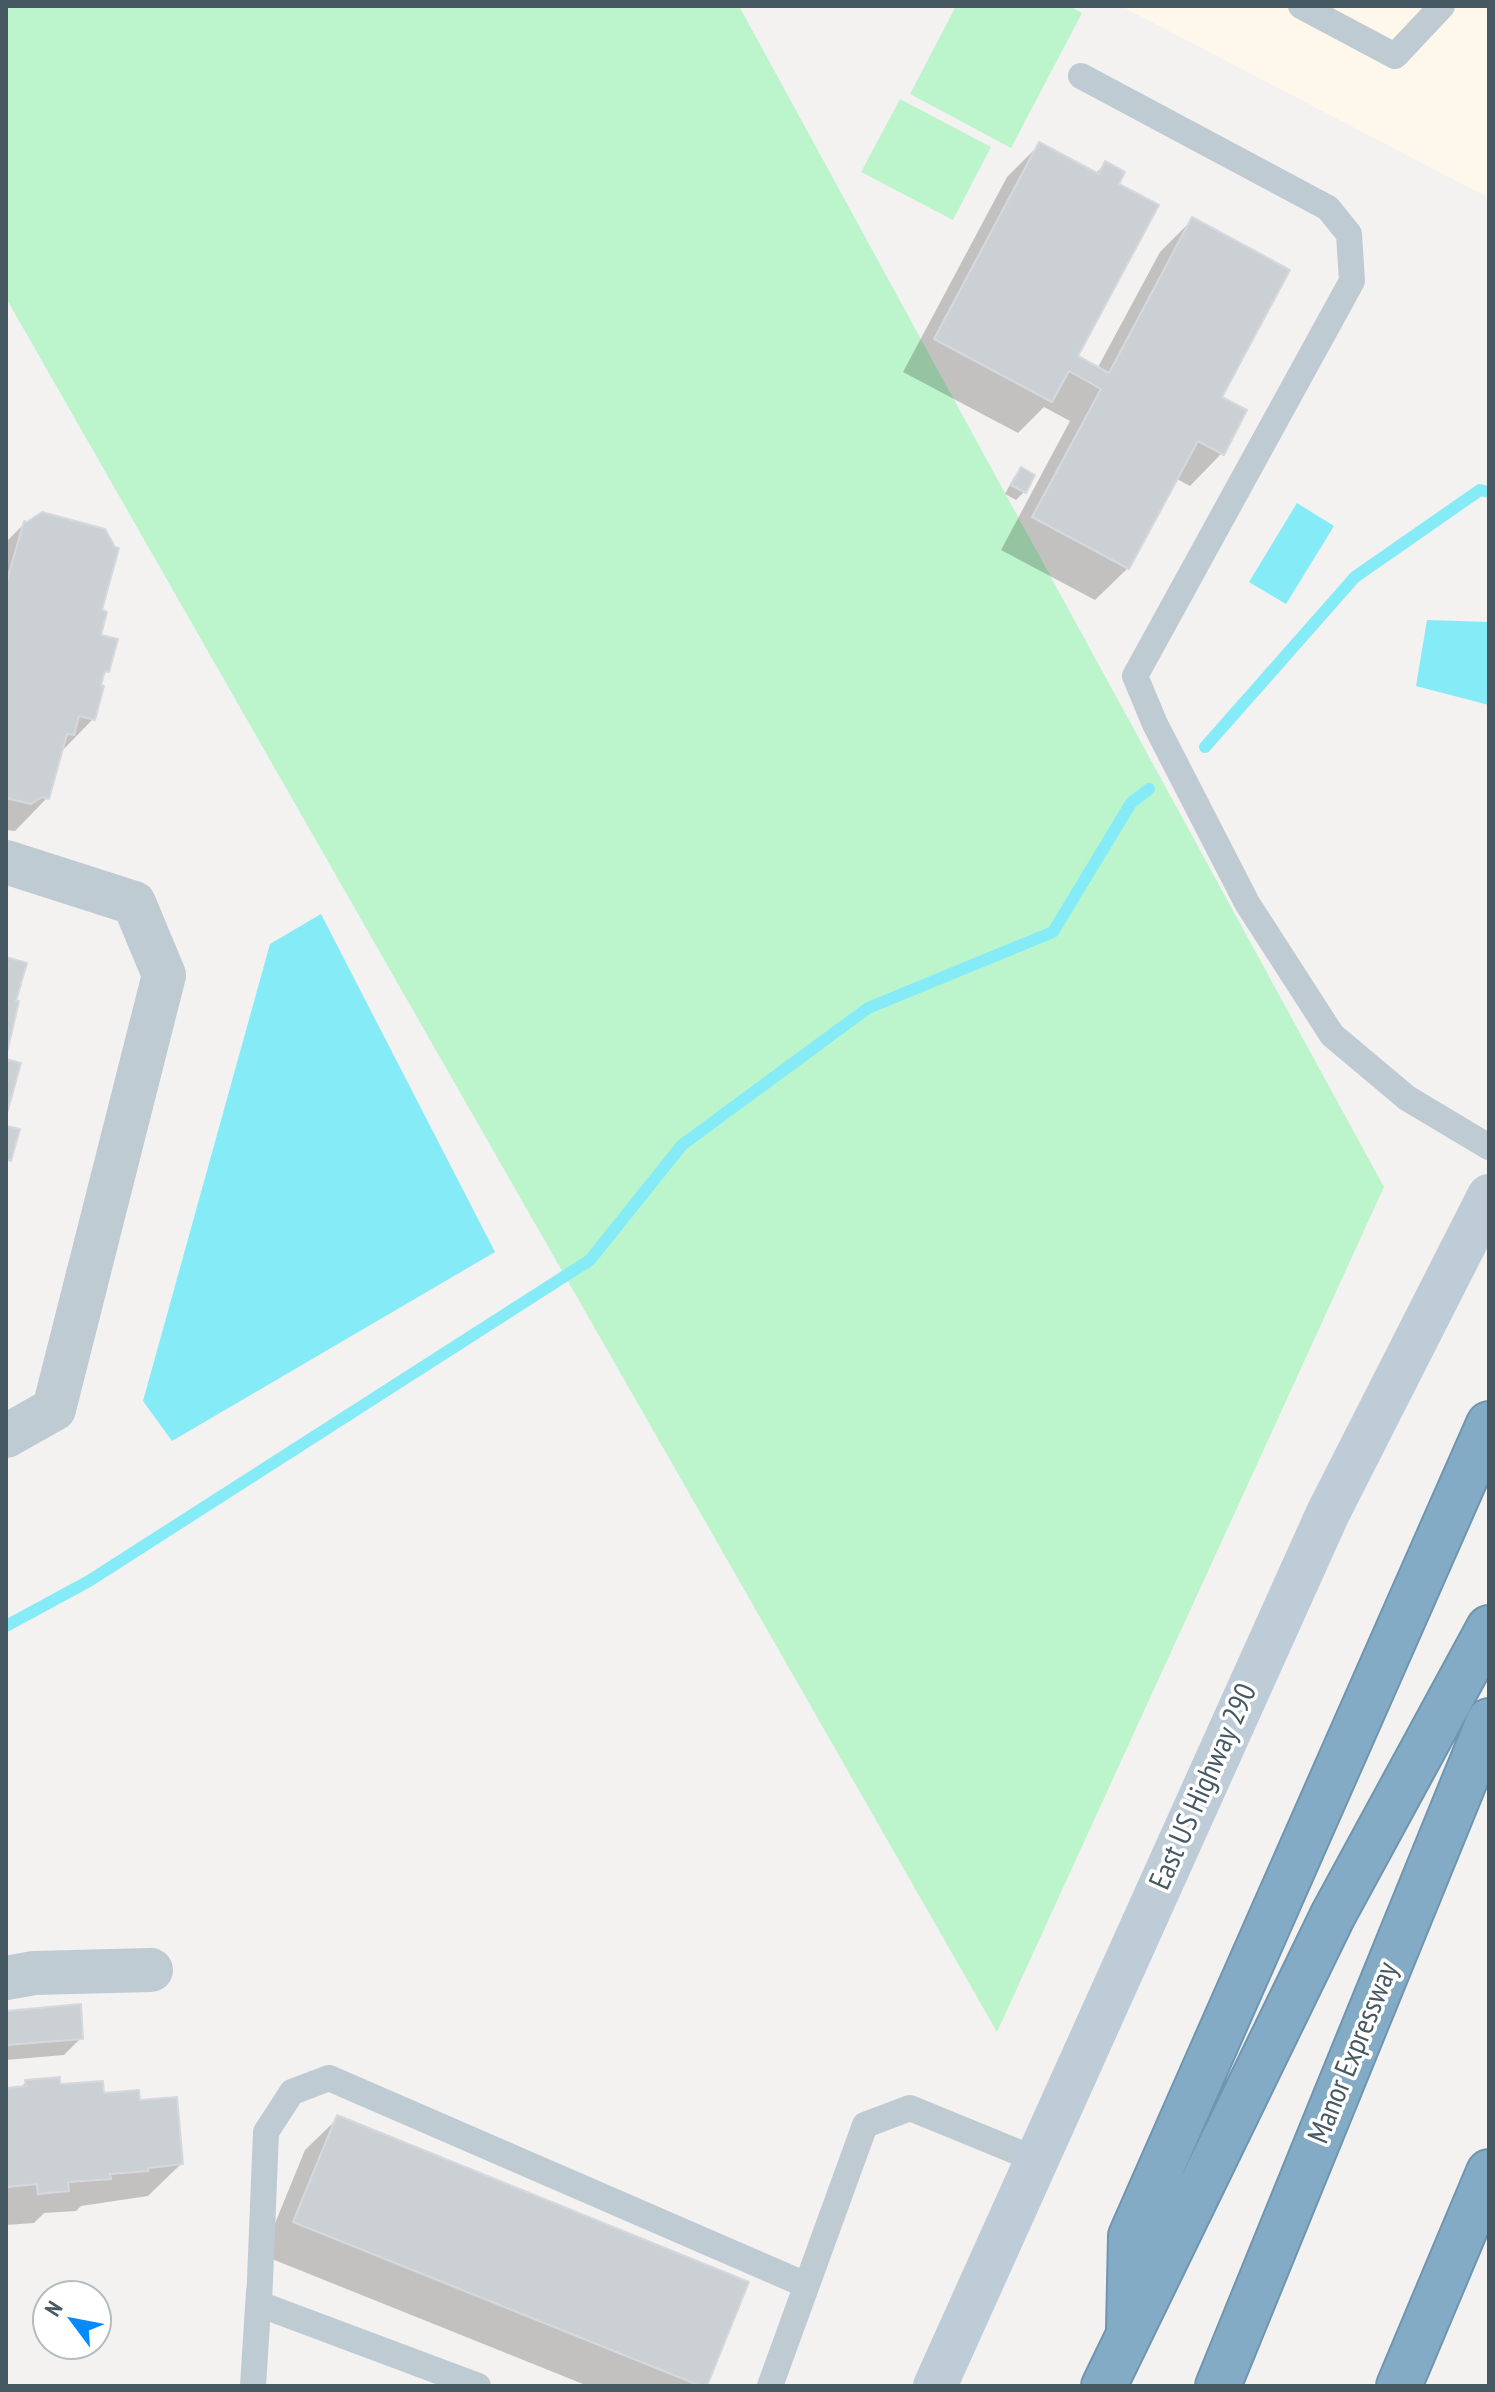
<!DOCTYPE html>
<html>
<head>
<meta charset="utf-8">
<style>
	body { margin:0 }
	#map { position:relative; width:1495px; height:2392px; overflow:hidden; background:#f4f1f1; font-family:"PT Sans Narrow",sans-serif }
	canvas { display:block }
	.frame { position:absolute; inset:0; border:8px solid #465862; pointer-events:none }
	.north { position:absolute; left:32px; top:2280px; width:80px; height:80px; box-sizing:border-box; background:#fff; border:2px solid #b5bcc0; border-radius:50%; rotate:302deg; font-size:22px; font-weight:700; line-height:32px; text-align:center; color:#465862 }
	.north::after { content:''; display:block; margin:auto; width:28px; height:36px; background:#038afc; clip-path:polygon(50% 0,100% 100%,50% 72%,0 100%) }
</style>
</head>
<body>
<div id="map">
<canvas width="1495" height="2392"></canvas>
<div class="frame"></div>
<div class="north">N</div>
</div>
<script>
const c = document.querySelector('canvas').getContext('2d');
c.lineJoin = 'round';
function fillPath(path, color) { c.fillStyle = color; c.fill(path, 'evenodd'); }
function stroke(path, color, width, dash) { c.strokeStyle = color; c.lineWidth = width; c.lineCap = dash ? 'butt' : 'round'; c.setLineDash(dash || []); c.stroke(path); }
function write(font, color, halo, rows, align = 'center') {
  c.font = font + ' "PT Sans Narrow",sans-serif'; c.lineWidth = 7; c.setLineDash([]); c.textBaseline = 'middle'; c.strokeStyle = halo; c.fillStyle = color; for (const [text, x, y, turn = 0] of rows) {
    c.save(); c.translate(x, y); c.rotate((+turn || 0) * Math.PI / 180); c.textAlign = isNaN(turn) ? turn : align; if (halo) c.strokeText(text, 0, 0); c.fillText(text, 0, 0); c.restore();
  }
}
fillPath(new Path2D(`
	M 1121,6 L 1489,6 L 1489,198 Z`), '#fef7eb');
fillPath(new Path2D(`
	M 6,6 L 739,6 L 1384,1187 L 997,2032 L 6,298 Z
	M 956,6 L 1069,6 L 1082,13 L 1011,148 L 910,94 Z
	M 900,99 L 991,147 L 953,220 L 861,172 Z`), '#bcf5cc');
fillPath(new Path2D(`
	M 1297,503 L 1334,526 L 1286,604 L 1249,582 Z
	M 1427,620 L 1489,622 L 1489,705 L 1416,686 Z
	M 321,914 L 495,1252 L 172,1441 L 143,1401 L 270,944 Z`), '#84ebf7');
fillPath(new Path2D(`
	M 1040,144 L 1095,174 L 1105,164 L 1116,184 L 1075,357 L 1097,369 L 1160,252 L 1192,220 L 1219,398 L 1222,453 L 1190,486 L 1175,478 L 1128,568 L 1095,600 L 1001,550 L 1070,421 L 1044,407 L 1018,433 L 903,372 L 1007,177 Z
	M 1022,469 L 1024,492 L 1016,500 L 1005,494 L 1014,477 Z
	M 25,523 L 99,612 L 99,636 L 107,671 L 102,676 L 93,719 L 61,752 L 47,798 L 15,831 L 6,830 L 6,542 Z
	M 6,2013 L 81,2038 L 64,2055 L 6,2060 Z
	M 26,2082 L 138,2103 L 181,2164 L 148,2196 L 81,2206 L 76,2211 L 44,2213 L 34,2223 L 6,2225 L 6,2090 L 19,2089 Z
	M 338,2118 L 705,2386 L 588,2386 L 262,2255 L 305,2150 Z`), '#0003');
stroke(new Path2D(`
	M 1205,747 L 1355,577 L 1480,490 L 1489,492
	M 6,1626 L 89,1581 L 590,1260 L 682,1145 L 868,1008 L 1053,932 L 1131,803 L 1149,789`), '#84ebf7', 12);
const building = new Path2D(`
	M 1039,142 L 1099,174 L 1105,161 L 1125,172 L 1119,184 L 1159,205 L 1078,356 L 1109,373 L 1192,217 L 1290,270 L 1222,397 L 1247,410 L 1224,455 L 1198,441 L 1129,569 L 1032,517 L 1101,389 L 1069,371 L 1052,402 L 934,339 Z
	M 1021,467 L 1035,475 L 1026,493 L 1011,485 Z
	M 42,512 L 105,529 L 115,547 L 119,548 L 102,610 L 107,612 L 101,635 L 118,639 L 109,672 L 105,671 L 101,685 L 104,686 L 95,720 L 79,716 L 74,735 L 67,734 L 49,799 L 42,797 L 31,804 L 6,798 L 6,584 L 24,521 L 27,522 Z
	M 6,957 L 27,963 L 16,1001 L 19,1001 L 6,1057 Z
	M 6,1059 L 21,1063 L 6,1117 Z
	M 6,1126 L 20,1129 L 11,1161 L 6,1159 Z
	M 81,2004 L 83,2039 L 6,2045 L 6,2011 Z
	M 60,2077 L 60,2084 L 103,2081 L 104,2093 L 139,2090 L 140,2100 L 177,2097 L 183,2164 L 148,2168 L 148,2171 L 110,2174 L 111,2179 L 68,2182 L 69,2191 L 38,2194 L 37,2184 L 6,2187 L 6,2088 L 26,2086 L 25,2080 Z
	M 337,2115 L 749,2282 L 707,2386 L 701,2386 L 293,2222 Z`);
fillPath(building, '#cad0d4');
stroke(building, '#d5d8dd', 2);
const motorway = new Path2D(`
	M 1129,2329 L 1131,2236 L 1489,1424
	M 1104,2386 L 1333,1915 L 1489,1628
	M 1218,2386 L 1489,1721
	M 1399,2386 L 1489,2172`);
stroke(motorway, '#6f96b1', 48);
stroke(new Path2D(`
	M 1301,6 L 1395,56 L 1442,6
	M 1081,76 L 1328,208 L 1349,234 L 1352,281 L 1135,676 L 1155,724 L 1247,903 L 1332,1035 L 1407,1098 L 1489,1147
	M 253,2386 L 259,2291
	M 478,2386 L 259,2304 L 266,2132 L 292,2092 L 329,2078 L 806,2285
	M 770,2386 L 865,2125 L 910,2108 L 1037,2160`), '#becbd2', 26);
stroke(new Path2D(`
	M 6,862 L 134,903 L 164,975 L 54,1409 L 6,1436
	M 6,1978 L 34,1973 L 151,1970`), '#becbd2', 44);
stroke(new Path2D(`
	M 935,2386 L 1328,1513 L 1489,1196`), '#bdccd7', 44);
stroke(motorway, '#84abc5', 44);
write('30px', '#465862', '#fff', [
	["East US Highway 290",1204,1787,-66],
	["Manor Expressway",1354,2053,-68]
]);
</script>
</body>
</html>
